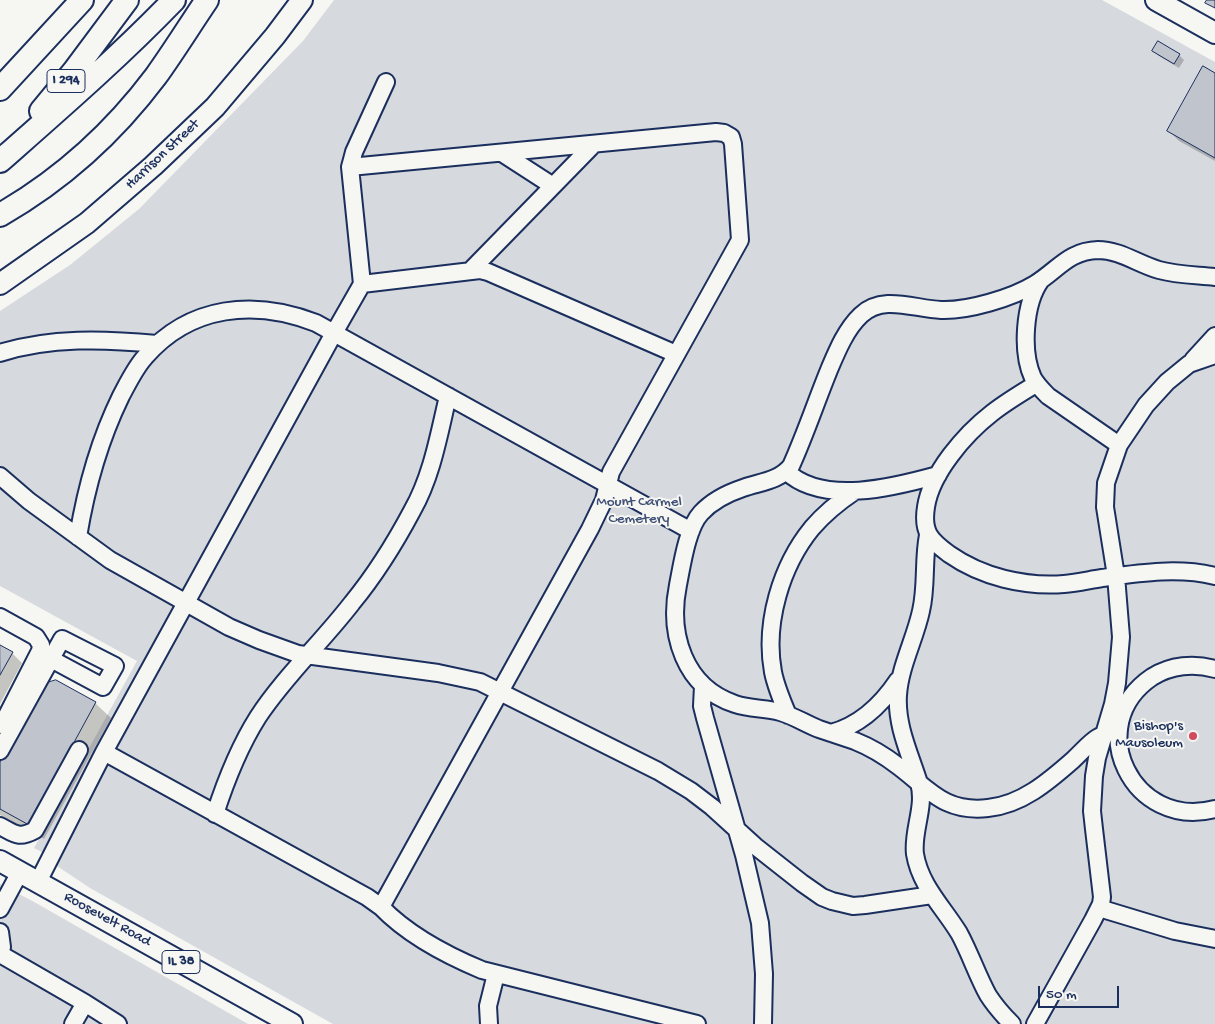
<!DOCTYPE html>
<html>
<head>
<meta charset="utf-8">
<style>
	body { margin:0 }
	#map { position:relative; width:1215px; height:1024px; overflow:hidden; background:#f6f6f2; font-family:"Gochi Hand",sans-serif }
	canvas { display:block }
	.scale { position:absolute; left:1038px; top:986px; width:81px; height:22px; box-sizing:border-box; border:2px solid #1b2f5e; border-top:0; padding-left:6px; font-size:15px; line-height:18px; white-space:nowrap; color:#1b2f5e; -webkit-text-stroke:4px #f6f6f2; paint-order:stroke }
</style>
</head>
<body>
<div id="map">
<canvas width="1215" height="1024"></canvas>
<div class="scale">50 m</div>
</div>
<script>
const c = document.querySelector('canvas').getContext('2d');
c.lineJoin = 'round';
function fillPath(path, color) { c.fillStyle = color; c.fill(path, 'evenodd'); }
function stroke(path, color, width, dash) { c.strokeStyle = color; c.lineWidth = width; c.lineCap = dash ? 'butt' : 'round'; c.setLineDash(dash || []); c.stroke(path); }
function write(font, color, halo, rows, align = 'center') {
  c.font = font + ' "Gochi Hand",sans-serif'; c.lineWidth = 4; c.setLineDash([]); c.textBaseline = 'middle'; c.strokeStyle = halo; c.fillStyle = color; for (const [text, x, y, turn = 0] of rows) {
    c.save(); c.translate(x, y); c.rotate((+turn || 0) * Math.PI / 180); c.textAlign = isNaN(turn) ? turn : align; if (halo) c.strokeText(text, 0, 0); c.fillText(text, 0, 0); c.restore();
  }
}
fillPath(new Path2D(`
	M 334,0 L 1102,0 L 1215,62 L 1215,1024 L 333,1024 L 90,888 L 57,866 L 54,858 L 34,848 L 137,661 L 0,586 L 0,311 L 70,265 L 139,209 L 303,41 Z
	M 0,884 L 36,903 L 248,1024 L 0,1024 Z`), '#d6d9dd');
fillPath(new Path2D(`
	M 1154,51 L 1179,55 L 1184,60 L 1179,68 L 1159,56 Z
	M 1215,74 L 1215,161 L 1179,141 L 1169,131 Z
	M 0,646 L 12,653 L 22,663 L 0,704 Z
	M 95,703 L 111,718 L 44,839 L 0,815 L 0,765 Z`), '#0003');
const building = new Path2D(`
	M 1207,0 L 1215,0 L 1215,8 L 1205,3 Z
	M 1158,41 L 1180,54 L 1174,64 L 1152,51 Z
	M 1203,66 L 1215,73 L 1215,158 L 1167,131 Z
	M 0,645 L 13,652 L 0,675 Z
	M 56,680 L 96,702 L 29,825 L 0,809 L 0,762 L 43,684 Z`);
fillPath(building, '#c0c4cd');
stroke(building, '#1b2f5e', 1);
const minor = new Path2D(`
	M 502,153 L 553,186
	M 350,167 L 716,132 L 724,133 L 731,137 L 733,144 L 740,240 L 611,472 L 604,500 L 590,529 L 381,907 L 367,897 L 104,752 L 334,333 L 362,284 L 350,167 L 354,152 L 386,82
	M 471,270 L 593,145
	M 1041,280 C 1024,303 1021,352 1033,378 C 1037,385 1042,390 1048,396 L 1119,445
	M 362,284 L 480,270 L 488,272 L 676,354
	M 0,353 C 50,337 105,339 157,344
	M 1193,360 L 1215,336
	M 1036,384 C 1021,393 1006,402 992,413 C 965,434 931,473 926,507 C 922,532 930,540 949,554 C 982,577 1024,587 1064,584 C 1077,583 1089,580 1102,578 C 1139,573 1178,567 1215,576
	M 786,471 C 822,506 895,487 938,475
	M 0,476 L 29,501 L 110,560 L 229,627 L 259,640 L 298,654 L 438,673 L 480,682 L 658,771 L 691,791 L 712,807 L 755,846 L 802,883 L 822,897 L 832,901 L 853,906 L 865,905 L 932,895
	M 928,535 C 923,560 927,586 921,611 C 915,639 900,666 898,695 C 896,726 910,754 919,783 C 926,806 912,831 915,854 C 920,885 943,907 959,933 C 970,953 977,975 988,995 C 995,1006 1003,1015 1012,1024
	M 78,537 C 86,488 99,441 121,396 C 128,383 135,368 145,357 C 190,305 255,299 316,323 L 691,531
	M 0,617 L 36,637 L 41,645 L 40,651 L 2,725
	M 1215,669 C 1194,663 1171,665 1152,677 C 1081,725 1133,831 1215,809
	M 703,686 L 702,706 L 705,718 L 744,855 L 760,923 L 764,974 L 763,1024
	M 788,715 C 782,701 776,687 773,672 C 764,623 781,566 812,528 C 824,514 840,501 855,491
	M 1119,730 C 1094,735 1091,743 1073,760 C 1048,782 1021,805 988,808 C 944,813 929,789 898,766 C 885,756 870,747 855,741 C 843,737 831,733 819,729 C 806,724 794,716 780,712 C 766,708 750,709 735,704 C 684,687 668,634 678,585 C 682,565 687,528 701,513 C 712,501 728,493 743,488 C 760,482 779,481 791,466 C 805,435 816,402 829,370 C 837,351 846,329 861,315 C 883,294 914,309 941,310 C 968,311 1012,298 1035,284 C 1058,270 1068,251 1098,250 C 1120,250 1138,264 1159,270 C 1177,275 1196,275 1215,277
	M 831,733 C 861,725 882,704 898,680
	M 0,751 L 62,639 L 115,666 L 103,687 L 51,659
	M 215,814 C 226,780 239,747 258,717 C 285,676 322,642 352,603 C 375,575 395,543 412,511 C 432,476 439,434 448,396
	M 0,826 C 15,834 19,839 35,830 L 79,750
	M 38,882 L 104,752
	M 381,907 C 408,935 446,955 482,970 L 697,1024
	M 1099,908 L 1175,931 L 1215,939
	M 0,909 L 20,872
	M 0,932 L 2,947 L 0,954
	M 0,954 L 85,1003 L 118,1024
	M 73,1024 L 85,1003
	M 489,1024 L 488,1006 L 496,974
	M 1035,1024 L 1093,920 L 1101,904 L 1102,897 L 1094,829 L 1092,811 L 1094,776 L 1097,758 L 1113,704 L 1117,683 L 1121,637 L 1116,576 L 1105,507 L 1106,483 L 1119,445 L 1146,405 L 1167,382 L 1189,364 L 1215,355`);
const major = new Path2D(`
	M 1156,0 L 1215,33
	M 0,284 L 87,223 L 153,166 L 215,107 L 275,36 L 302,0
	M 0,861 L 292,1024`);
const highway = new Path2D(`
	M 0,89 L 82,0
	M 41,111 L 74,71 L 127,0
	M 0,161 C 59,109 119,57 174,0
	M 0,215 C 61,180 114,132 156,76 C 174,51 190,25 207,0`);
stroke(minor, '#1b2f5e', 20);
stroke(major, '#1b2f5e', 24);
stroke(highway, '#1b2f5e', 26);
stroke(minor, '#f6f6f2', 16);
stroke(major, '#f6f6f2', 20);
stroke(highway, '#f6f6f2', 22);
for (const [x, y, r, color] of [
	[1193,736,5,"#d1495b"]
]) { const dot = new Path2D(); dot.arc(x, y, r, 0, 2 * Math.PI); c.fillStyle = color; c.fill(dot); stroke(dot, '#f6f6f2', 2); }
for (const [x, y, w] of [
	[66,81,38],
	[181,962,38]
]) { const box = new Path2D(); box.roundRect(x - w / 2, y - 11.5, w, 23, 4); c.fillStyle = '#f6f6f2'; c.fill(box); stroke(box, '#1b2f5e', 1); }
write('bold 14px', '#1b2f5e', null, [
	["I 294",66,81],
	["IL 38",181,962]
]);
write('15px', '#1b2f5e', '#f6f6f2', [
	["Harrison Street",163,155,-43],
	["Roosevelt Road",107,920,29]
]);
write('15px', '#405177', '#f6f6f2', [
	["Mount Carmel",639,503],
	["Cemetery",639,520]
]);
write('15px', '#1b2f5e', '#f6f6f2', [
	["Bishop's",1183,727],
	["Mausoleum",1183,744]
], 'right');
</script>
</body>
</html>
